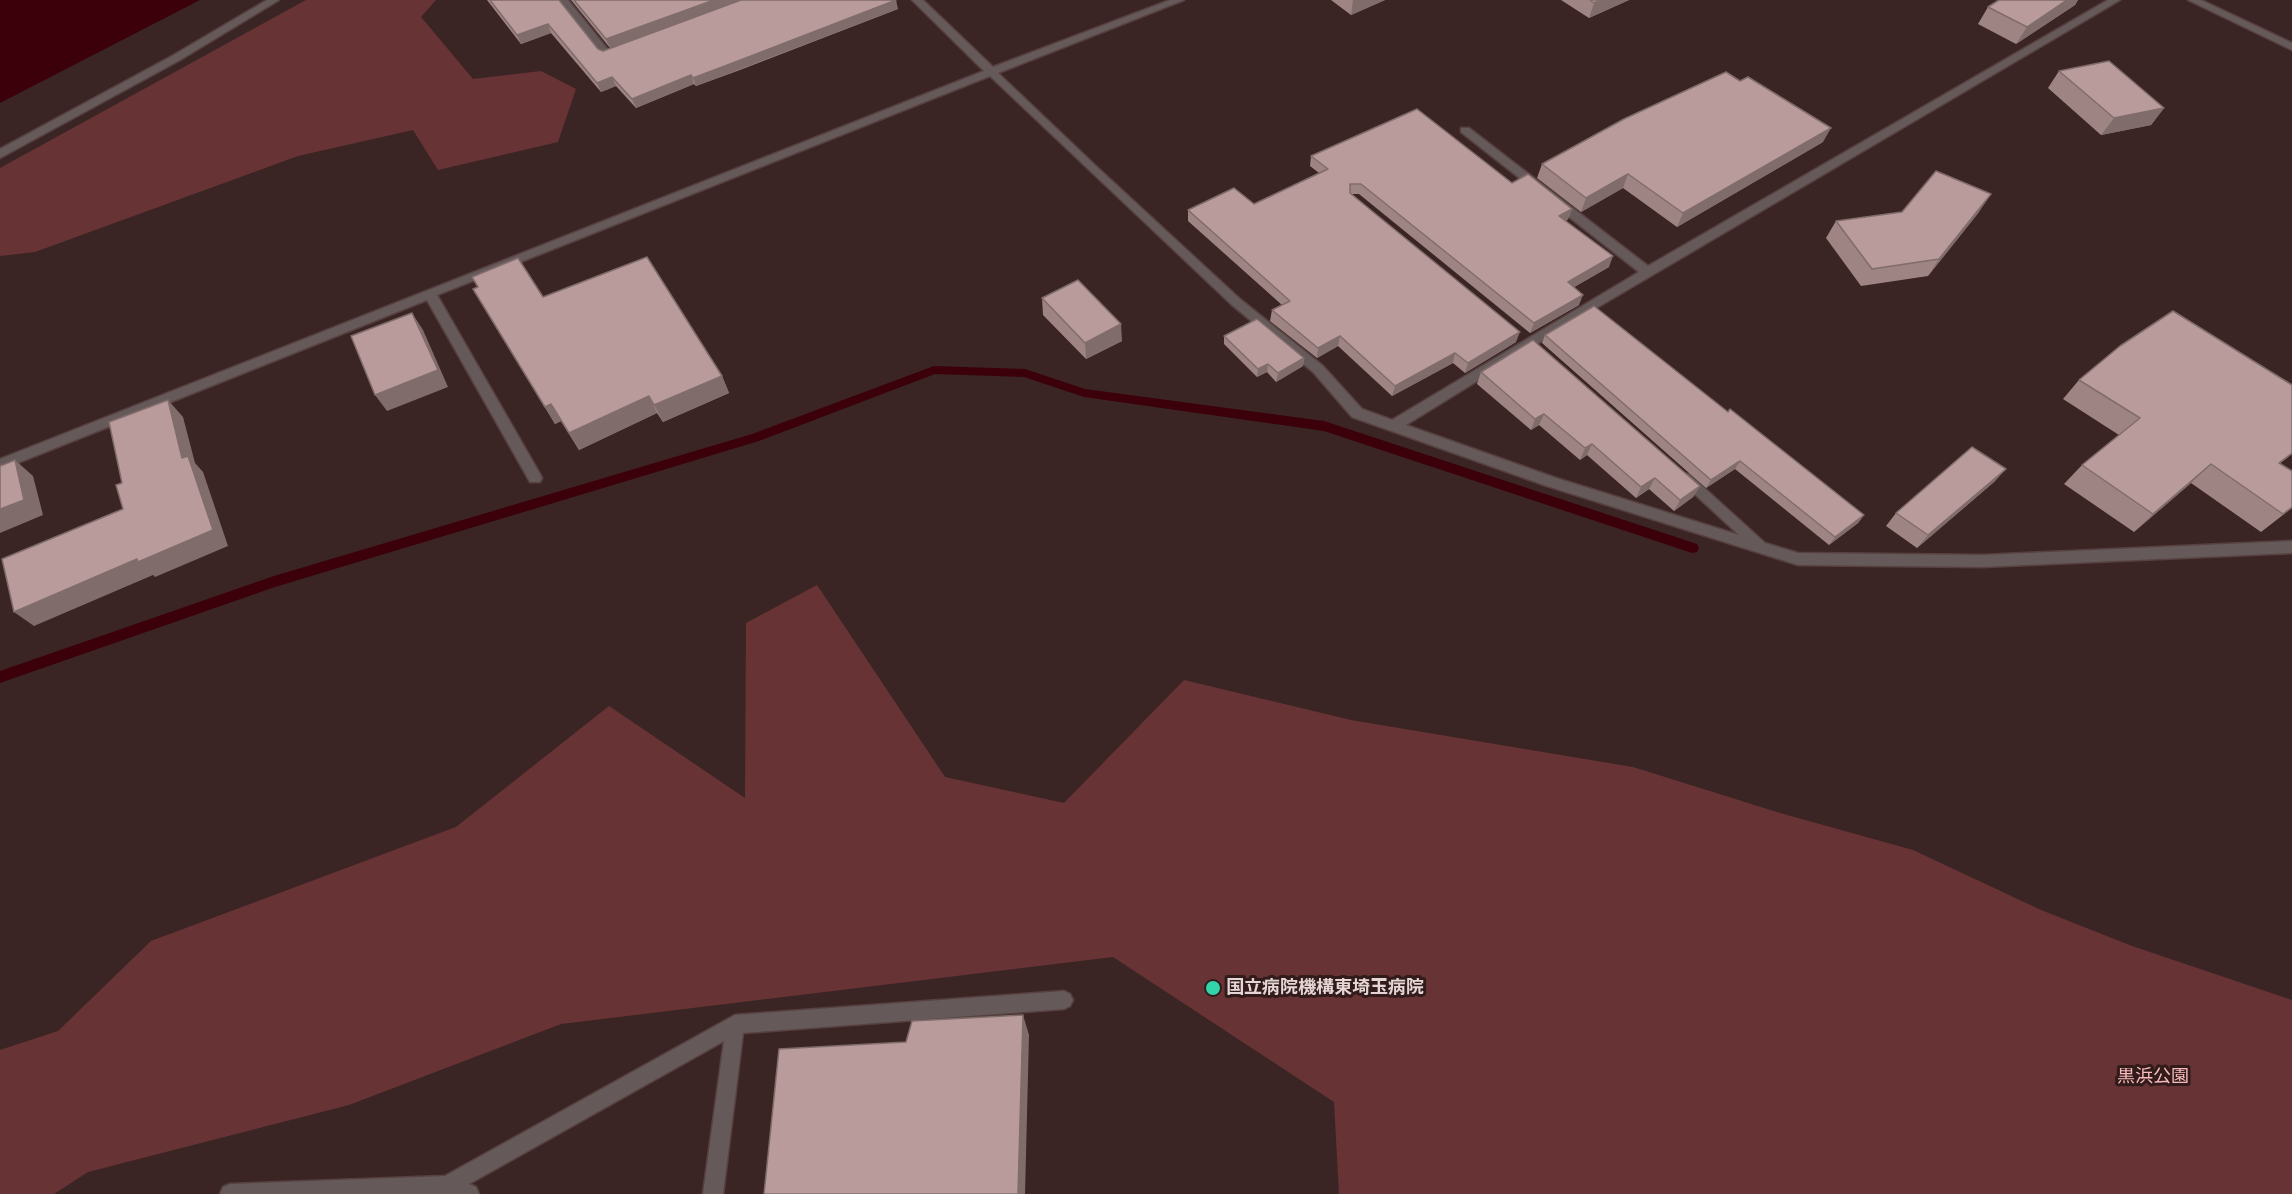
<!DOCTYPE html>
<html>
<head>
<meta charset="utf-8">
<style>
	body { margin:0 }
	canvas { display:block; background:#3b2424 }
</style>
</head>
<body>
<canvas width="2292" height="1194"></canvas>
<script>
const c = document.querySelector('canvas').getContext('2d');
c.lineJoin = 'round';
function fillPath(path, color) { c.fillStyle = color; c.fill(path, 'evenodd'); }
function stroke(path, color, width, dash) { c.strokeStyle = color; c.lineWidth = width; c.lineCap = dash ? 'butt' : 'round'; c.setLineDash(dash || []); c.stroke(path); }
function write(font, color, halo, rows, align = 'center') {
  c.font = font + ' Poppins,"Noto Sans JP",sans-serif'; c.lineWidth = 6; c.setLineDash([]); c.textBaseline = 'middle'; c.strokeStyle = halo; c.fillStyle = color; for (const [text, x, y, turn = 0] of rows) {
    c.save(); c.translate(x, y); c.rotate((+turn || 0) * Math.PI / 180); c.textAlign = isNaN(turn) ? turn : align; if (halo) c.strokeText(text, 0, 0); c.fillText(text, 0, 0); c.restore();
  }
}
fillPath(new Path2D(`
	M 306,0 L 436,0 L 421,17 L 473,79 L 541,71 L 576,89 L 558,142 L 438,170 L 413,130 L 298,156 L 35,252 L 0,256 L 0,168 Z
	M 817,585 L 945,777 L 1064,803 L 1184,680 L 1351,720 L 1633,767 L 1780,813 L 1913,850 L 2041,910 L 2132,946 L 2292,1000 L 2292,1194 L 1339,1194 L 1334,1102 L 1113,957 L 561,1024 L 349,1105 L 88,1172 L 54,1194 L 0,1194 L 0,1050 L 58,1031 L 151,941 L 456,827 L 609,706 L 745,798 L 746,623 Z`), '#683334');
fillPath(new Path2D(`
	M 0,0 L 200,0 L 0,103 Z`), '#3b0009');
fillPath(new Path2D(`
	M 934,366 L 1025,369 L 1085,389 L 1324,421 L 1697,544 L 1699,548 L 1697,552 L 1692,553 L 1324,431 L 1084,397 L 1024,377 L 935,374 L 759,441 L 275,587 L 0,683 L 0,671 L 274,576 L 752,434 Z`), '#3b0009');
const minor = new Path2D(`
	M 267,0 L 279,0 L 180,60 L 0,158 L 0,149 L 172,56 Z
	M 558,0 L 568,0 L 609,51 L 624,48 L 624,52 L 603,57 Z
	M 912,0 L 923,0 L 993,67 L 1170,0 L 1184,0 L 998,73 L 1097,167 L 1240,299 L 1323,366 L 1362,409 L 1392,420 L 1639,272 L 1461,132 L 1461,128 L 1469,128 L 1648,266 L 2108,0 L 2120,0 L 1576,320 L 1406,425 L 1556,478 L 1739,535 L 1677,478 L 1679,474 L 1689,474 L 1765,543 L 1798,553 L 1983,555 L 2292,541 L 2292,553 L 1983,567 L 1798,565 L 1547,486 L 1352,417 L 1313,372 L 1232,305 L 990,76 L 437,295 L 540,474 L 542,478 L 540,482 L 530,482 L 427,300 L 0,470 L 0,459 L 984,71 Z
	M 2188,0 L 2201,0 L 2292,43 L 2292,50 Z
	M 1064,991 L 1070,994 L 1073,1000 L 1070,1006 L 1064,1009 L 743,1033 L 723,1194 L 703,1194 L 724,1041 L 469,1184 L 476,1187 L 479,1194 L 220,1194 L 223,1187 L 230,1184 L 445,1176 L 735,1015 Z`);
stroke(minor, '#564040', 3);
fillPath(minor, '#665959');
fillPath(new Path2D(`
	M 487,0 L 540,0 L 598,49 L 603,51 L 898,9 L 740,70 L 696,86 L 694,84 L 636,108 L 616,86 L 601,92 L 551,33 L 521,44 Z
	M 571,0 L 741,0 L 610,48 Z
	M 1331,0 L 1385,0 L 1351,15 Z
	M 1561,0 L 1629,0 L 1589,18 Z
	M 1999,0 L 2078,0 L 2075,5 L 2016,44 L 1978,24 L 1988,7 Z
	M 2059,71 L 2164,108 L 2151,125 L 2101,135 L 2048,88 Z
	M 1823,142 L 1677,227 L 1623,188 L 1581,212 L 1537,178 L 1542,164 Z
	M 1311,156 L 1512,183 L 1572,209 L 1568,219 L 1566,221 L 1609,267 L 1574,287 L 1579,305 L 1530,333 L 1359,194 L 1352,194 L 1516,342 L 1465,373 L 1453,363 L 1392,396 L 1338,346 L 1317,358 L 1270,321 L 1272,310 L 1282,305 L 1188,221 L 1188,210 L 1254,204 L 1319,173 L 1310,166 Z
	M 1979,212 L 1928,276 L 1861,286 L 1826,238 L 1836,221 Z
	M 478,287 L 543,297 L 722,376 L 729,393 L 663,422 L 657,413 L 579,450 L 561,421 L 555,424 L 473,289 Z
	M 1042,298 L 1122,341 L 1086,359 L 1043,315 Z
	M 1545,335 L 1728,412 L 1864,515 L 1858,523 L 1829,545 L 1735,469 L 1706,488 L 1542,343 Z
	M 1224,336 L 1304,358 L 1303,366 L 1276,382 L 1267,372 L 1257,377 L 1224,344 Z
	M 1481,372 L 1700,486 L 1693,497 L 1674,511 L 1649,489 L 1636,498 L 1587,455 L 1580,460 L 1539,425 L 1531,430 L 1477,384 Z
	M 2079,380 L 2292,385 L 2292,454 L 2280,463 L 2292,508 L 2261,532 L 2191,483 L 2134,532 L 2064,484 L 2082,465 L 2119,435 L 2063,399 Z
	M 2006,469 L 1994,482 L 1917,548 L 1886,526 L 1896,513 Z`), '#9e8584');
fillPath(new Path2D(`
	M 714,0 L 741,0 L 610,48 L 606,39 Z
	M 896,0 L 898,9 L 696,86 L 693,78 Z
	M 1353,0 L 1385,0 L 1351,15 Z
	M 1600,0 L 1629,0 L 1589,18 L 1594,3 Z
	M 2067,0 L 2078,0 L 2075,5 L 2016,44 L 2027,27 Z
	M 548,24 L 551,33 L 521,44 L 517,35 Z
	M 691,75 L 694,84 L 636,108 L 632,99 Z
	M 612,77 L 616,86 L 601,92 L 597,83 Z
	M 2164,108 L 2151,125 L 2101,135 L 2114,118 Z
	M 1831,128 L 1823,142 L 1677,227 L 1683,213 Z
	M 1628,174 L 1623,188 L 1581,212 L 1586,198 Z
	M 1991,194 L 1979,212 L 1928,276 L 1939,259 Z
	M 1572,209 L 1568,219 L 1556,226 L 1559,216 Z
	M 1613,256 L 1609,267 L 1564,293 L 1568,282 Z
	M 1583,295 L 1579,305 L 1530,333 L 1534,323 Z
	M 412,313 L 423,330 L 448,387 L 387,411 L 375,395 Z
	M 1121,324 L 1122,341 L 1086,359 L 1085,343 Z
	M 1520,332 L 1516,342 L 1465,373 L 1468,363 Z
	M 1340,336 L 1338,346 L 1317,358 L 1318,348 Z
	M 1455,353 L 1453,363 L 1392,396 L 1395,386 Z
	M 1304,358 L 1303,366 L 1276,382 L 1278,373 Z
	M 1268,364 L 1267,372 L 1257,377 L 1258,369 Z
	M 722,376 L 729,393 L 663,422 L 654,405 Z
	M 649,396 L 657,413 L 579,450 L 569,433 Z
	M 168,400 L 183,417 L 195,463 L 203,472 L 228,546 L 155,577 L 153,575 L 34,626 L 14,612 L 182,458 Z
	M 551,404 L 561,421 L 555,424 L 545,407 Z
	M 1544,414 L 1539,425 L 1531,430 L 1535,419 Z
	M 1592,444 L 1587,455 L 1580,460 L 1585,448 Z
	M 2292,453 L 2292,454 L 2258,481 L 2279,463 Z
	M 15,460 L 33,476 L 43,515 L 0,533 L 0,509 Z
	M 1740,461 L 1735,469 L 1706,488 L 1711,480 Z
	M 2211,464 L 2191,483 L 2134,532 L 2153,514 Z
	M 2006,469 L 1994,482 L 1917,548 L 1928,535 Z
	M 1655,478 L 1649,489 L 1636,498 L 1641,487 Z
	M 1700,486 L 1693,497 L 1674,511 L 1680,500 Z
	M 1864,515 L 1858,523 L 1829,545 L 1835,537 Z
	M 1023,1015 L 1029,1035 L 1025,1194 L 1018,1194 Z`), '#816c6c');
const building = new Path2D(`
	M 490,0 L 559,0 L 598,49 L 603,51 L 741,0 L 896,0 L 738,61 L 693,78 L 691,75 L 632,99 L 612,77 L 597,83 L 548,24 L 517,35 Z
	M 574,0 L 714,0 L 606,39 Z
	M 1590,0 L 1600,0 L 1594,3 Z
	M 1999,0 L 2067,0 L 2027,27 L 1988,7 Z
	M 2109,61 L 2164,108 L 2114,118 L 2059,71 Z
	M 1726,72 L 1740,81 L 1748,77 L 1831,128 L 1683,213 L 1628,174 L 1586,198 L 1542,164 L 1624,119 Z
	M 1417,109 L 1512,183 L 1528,174 L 1572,209 L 1559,216 L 1613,256 L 1568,282 L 1583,295 L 1534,323 L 1361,184 L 1350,184 L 1350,193 L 1520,332 L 1468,363 L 1455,353 L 1395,386 L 1340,336 L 1318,348 L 1272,310 L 1290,301 L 1188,210 L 1234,188 L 1254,204 L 1328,169 L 1311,156 Z
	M 1936,171 L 1991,194 L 1939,259 L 1872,269 L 1836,221 L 1902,212 Z
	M 647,257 L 722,376 L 654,405 L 649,396 L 569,433 L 551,404 L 545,407 L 473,289 L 478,287 L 472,277 L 518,258 L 543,297 Z
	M 1078,280 L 1121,324 L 1085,343 L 1042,298 Z
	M 1594,306 L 1728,412 L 1730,409 L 1864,515 L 1835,537 L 1740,461 L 1711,480 L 1545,335 Z
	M 2173,311 L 2292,385 L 2292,453 L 2279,463 L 2292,471 L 2292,507 L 2283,514 L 2211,464 L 2153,514 L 2082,465 L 2140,418 L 2079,380 L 2120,346 Z
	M 412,313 L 438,370 L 375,395 L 351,336 Z
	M 1257,319 L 1304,358 L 1278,373 L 1268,364 L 1258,369 L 1224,336 Z
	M 1533,340 L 1700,486 L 1680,500 L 1655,478 L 1641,487 L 1592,444 L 1585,448 L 1544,414 L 1535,419 L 1481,372 Z
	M 168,400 L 182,458 L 188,456 L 213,530 L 138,562 L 137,559 L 14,612 L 2,559 L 123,509 L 116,485 L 122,483 L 109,422 Z
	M 1972,447 L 2006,469 L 1928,535 L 1896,513 Z
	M 15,460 L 24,500 L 0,509 L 0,466 Z
	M 1023,1015 L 1018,1194 L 764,1194 L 779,1049 L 906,1042 L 912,1021 Z`);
fillPath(building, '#b89b9a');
stroke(building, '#816c6c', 1.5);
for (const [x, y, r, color] of [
	[1213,988,8,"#32d4a9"]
]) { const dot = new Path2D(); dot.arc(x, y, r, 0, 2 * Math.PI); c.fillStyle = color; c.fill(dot); stroke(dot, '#311b1b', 2); }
write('bold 18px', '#e5d6d5', '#311b1b', [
	["国立病院機構東埼玉病院",1226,988]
], 'left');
write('18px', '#fabcbb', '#311b1b', [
	["黒浜公園",2153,1077]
]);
</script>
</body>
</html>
